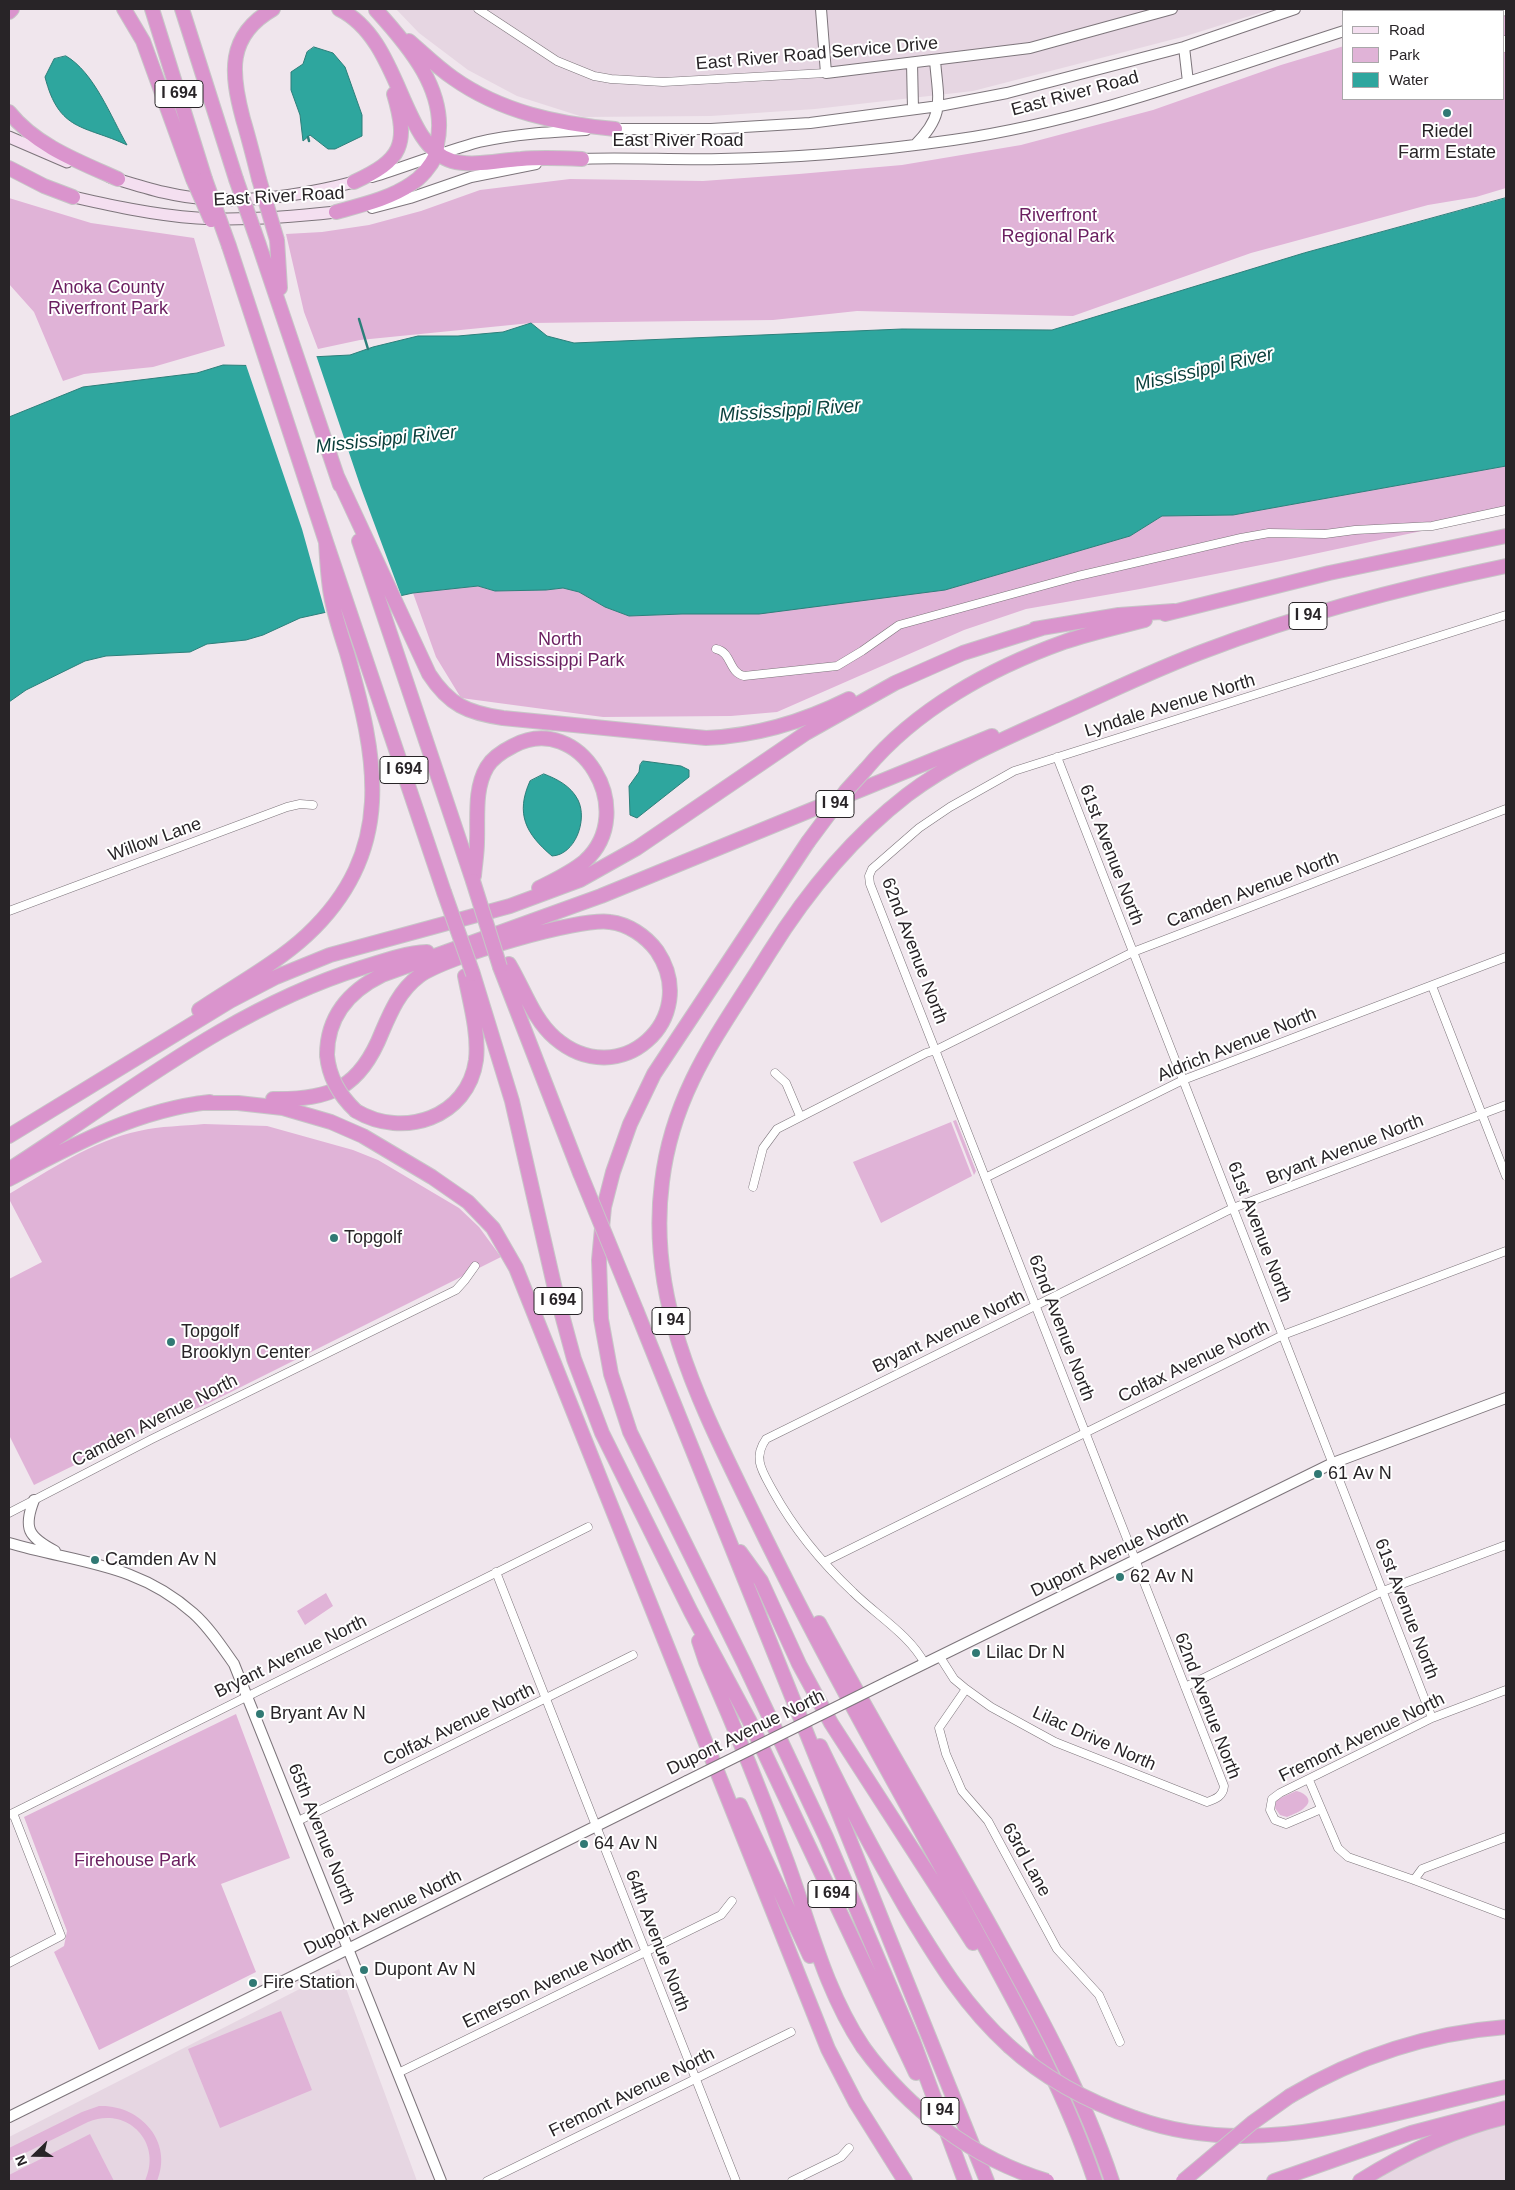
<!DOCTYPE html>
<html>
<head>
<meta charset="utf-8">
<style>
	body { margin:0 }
	#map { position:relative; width:1515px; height:2190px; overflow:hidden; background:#f0e6ed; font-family:Helvetica,sans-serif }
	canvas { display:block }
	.frame { position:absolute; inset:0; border:10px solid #282427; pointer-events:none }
	.legend { position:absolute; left:1342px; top:10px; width:162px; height:90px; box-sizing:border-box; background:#fff; border:1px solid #a9a7a9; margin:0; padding:6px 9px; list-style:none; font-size:15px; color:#282427 }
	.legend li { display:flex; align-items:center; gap:10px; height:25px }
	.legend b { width:25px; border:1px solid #a9a7a9 }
	.north { position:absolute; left:10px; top:2130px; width:50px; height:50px; -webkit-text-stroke:4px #fff; paint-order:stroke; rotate:248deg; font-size:14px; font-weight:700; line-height:20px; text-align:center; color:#282427 }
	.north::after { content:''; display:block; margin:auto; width:18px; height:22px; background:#282427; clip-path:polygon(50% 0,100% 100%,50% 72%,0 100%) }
</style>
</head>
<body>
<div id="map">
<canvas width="1515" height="2190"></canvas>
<div class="frame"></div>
<ul class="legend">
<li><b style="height:6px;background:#f4dff0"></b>Road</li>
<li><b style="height:14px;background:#e0b3d7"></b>Park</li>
<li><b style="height:14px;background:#2ea69e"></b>Water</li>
</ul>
<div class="north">N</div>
</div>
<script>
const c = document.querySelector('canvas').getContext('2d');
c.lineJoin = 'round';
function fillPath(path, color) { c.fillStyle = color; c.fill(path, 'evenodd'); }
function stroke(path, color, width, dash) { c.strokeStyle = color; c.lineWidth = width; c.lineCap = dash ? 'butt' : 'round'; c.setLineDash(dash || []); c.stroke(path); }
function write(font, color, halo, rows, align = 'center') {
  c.font = font + ' Helvetica,sans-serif'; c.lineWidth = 4; c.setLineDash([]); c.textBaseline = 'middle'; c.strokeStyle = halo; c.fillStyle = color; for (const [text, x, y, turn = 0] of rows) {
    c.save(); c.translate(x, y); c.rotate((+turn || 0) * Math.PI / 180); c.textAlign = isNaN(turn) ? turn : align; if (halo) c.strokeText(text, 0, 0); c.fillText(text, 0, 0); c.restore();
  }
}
fillPath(new Path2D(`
	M 396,9 L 1272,9 L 1186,36 L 973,91 L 815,109 L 711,116 L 583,117 L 517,96 L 468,70 L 419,33 Z
	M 339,1969 L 417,2181 L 9,2181 L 9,2137 Z
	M 1506,2123 L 1506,2181 L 1368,2181 L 1424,2153 L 1466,2136 Z`), '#e6d6e2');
fillPath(new Path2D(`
	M 1466,9 L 1506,9 L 1506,188 L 1476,197 L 1428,205 L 1251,253 L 1073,316 L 857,311 L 773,320 L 531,323 L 360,340 L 318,349 L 304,312 L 286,234 L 322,232 L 369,225 L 421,211 L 480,190 L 570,179 L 703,181 L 799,174 L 902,165 L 1021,145 L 1153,110 L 1281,65 L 1344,46 L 1344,99 L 1504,99 L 1504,11 L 1459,11 Z
	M 9,198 L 91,223 L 194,238 L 225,346 L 153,367 L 84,374 L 63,381 L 34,312 L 9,284 Z
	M 1506,466 L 1506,513 L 1281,561 L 1140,589 L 1026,609 L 964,630 L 777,712 L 731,716 L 603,717 L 461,698 L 436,657 L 413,593 L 478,586 L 495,591 L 546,590 L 563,588 L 579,592 L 605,607 L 629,616 L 682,614 L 945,590 L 1130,536 L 1162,516 L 1233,515 Z
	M 956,1120 L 976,1171 L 974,1175 L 953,1121 Z
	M 951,1122 L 972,1176 L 881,1223 L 853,1162 Z
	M 204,1124 L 267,1126 L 353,1150 L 378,1160 L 459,1208 L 479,1227 L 501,1257 L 207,1404 L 150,1428 L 34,1485 L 9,1435 L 9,1279 L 42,1262 L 9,1199 L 9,1194 C 50,1170 92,1141 139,1131 C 161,1126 183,1126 204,1124 Z
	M 326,1593 L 333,1606 L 305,1625 L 297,1611 Z
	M 236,1714 L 290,1858 L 221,1884 L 256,1972 L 99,2050 L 54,1952 L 64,1946 L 67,1931 L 24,1817 Z
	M 1296,1791 C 1304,1792 1314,1800 1305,1807 C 1301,1812 1293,1814 1287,1817 L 1280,1815 L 1275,1808 L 1276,1800 Z
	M 281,2011 L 312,2090 L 220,2128 L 188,2049 Z
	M 99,2106 C 139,2104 174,2141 157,2181 L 145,2181 C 163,2142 127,2106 88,2122 L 9,2161 L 9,2148 L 82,2112 Z
	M 90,2134 L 114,2181 L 9,2181 L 9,2175 Z`), '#e0b3d7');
const water = new Path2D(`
	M 314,47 L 333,53 L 345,67 L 362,115 L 362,136 L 335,149 L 328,149 L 310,135 L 303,141 L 300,115 L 291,90 L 291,72 L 303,64 L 307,52 Z
	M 66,56 C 94,72 111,117 127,145 C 84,125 59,132 45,77 L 54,59 Z
	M 1506,198 L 1506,466 L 1233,515 L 1162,516 L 1130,536 L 945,590 L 759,614 L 682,614 L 629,616 L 605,607 L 579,592 L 563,588 L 546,590 L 495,591 L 478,586 L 413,593 L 300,618 L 263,635 L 246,640 L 207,644 L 190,652 L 106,656 L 85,661 L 26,690 L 9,702 L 9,417 L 83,387 L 197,373 L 223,365 L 277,366 L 291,358 L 350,355 L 373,347 L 418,336 L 458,336 L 503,332 L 531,323 L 547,336 L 574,343 L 902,329 L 1052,330 L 1304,253 Z
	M 643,761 L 681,766 L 689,770 L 689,777 L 637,818 L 630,815 L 629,786 L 639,772 L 640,765 Z
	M 544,774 C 557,779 571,786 578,800 C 588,820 575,855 552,856 C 526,834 515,814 530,781 Z`);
fillPath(water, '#2ea69e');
stroke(water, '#2c7f7a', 1);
fillPath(new Path2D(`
	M 316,355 L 361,488 L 402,598 L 326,615 L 302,529 L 245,362 L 276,363 L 290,356 Z`), '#f0e6ed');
stroke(new Path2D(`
	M 308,137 L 309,141
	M 359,319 L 368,349`), '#2c7f7a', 2.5);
const minor = new Path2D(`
	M 478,9 L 557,61 L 594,76 L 611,79 L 663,82 L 826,73
	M 1493,9 L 1494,11
	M 1505,9 L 1506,12
	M 1504,40 L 1506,48
	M 716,649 C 732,652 728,672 744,676 L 837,666 L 862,651 L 899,625 L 1078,576 L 1241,538 L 1269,533 L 1325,534 L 1355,530 L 1432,526 L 1506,510
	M 1057,757 L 1432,1718
	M 9,911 L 287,807 L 300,804 L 313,805
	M 1432,986 L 1506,1176
	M 775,1073 L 786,1083 L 800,1116
	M 987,1177 L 1183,1080 L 1506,957
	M 753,1187 L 763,1148 L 777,1129 L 926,1053 L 936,1050 L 1133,952 L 1506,809
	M 9,1513 L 152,1439 L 456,1290 L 465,1280 L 475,1266
	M 824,1562 L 1283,1335 L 1506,1251
	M 496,1572 L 736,2181
	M 940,1657 L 954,1679 L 966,1689 L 991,1707 L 1055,1742 L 1207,1802 C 1216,1799 1223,1796 1224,1786 L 870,884 L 869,876 L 872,869 L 919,828 L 950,807 L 1014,771 L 1506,615
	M 925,1664 C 910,1635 876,1615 853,1592 C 821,1562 794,1529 773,1491 C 763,1472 752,1459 766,1439 L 1233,1208 L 1506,1105
	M 1185,1687 L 1383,1591 L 1506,1545
	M 966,1689 L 939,1728 L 946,1754 L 962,1791 L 988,1821 L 1057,1949 L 1099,1995 L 1120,2042
	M 1309,1780 L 1338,1848 L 1348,1857 L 1414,1880 L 1506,1915
	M 1321,1809 L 1286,1824 L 1275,1820 L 1270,1810 L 1272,1799 L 1280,1793 L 1432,1718 L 1506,1690
	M 9,1815 L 588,1527
	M 298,1821 L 633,1655
	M 1414,1880 L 1422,1869 L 1506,1837
	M 9,1963 L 61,1936 L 13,1813
	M 398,2073 L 721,1915 L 732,1901
	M 487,2181 L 791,2032
	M 792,2181 L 841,2157 L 849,2148`);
const tertiary = new Path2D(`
	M 821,9 L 826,73 L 1030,48 L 1172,9
	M 1406,11 L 1413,9
	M 1184,47 L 1188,82
	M 912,63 L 913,109
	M 608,129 L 711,129 L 810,123 L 939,106 L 1007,93 L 1184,47 L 1295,9
	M 915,145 C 946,114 938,100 935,60
	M 575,159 C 624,157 672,160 721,159 C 798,158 876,151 953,140 C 1087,121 1216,72 1344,31
	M 372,177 C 408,166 442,152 479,142 C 514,134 550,132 586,130
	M 372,208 L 410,198 L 471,177 L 536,164
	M 34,1500 C 23,1528 28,1537 55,1551
	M 9,1543 C 77,1563 137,1563 193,1613 C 209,1627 222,1647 234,1664 L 441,2181
	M 889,1681 L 1333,1463 L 1506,1398
	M 9,2117 L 687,1781`);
const secondary = new Path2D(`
	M 9,137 L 67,162
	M 110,177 C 143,187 176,198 210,199 C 258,202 308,194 354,182
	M 65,195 C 108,205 153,215 197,218 C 243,221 290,217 336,212`);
const motorway = new Path2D(`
	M 124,9 L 143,41 L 193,179
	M 152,9 L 205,179
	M 182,9 L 236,179
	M 339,9 C 402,40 400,145 452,161 C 473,167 500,160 521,159 C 541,157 562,158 582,159
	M 9,12 L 12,9
	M 409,41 C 424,54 437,67 453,78 C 501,112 558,124 615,129
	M 9,112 C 36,146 80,162 118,179
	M 9,168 L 44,186 L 73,197
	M 259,179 C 254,159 249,139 243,119 C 231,74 226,36 273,9
	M 354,182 C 402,160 409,145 394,94
	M 336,212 C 361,205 389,199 411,184 C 421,178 431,166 436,155 C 437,152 437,147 437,144 C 449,92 408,45 376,10
	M 277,240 L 280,288
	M 259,245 L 340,485
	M 229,246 L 326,542 L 444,892
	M 337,476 L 429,674 C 449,705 468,713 503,718 L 706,738 C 755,736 805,721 849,699
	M 359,541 L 473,881
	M 1165,614 L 1329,573 L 1506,536
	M 1035,629 L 1119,615 L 1174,611
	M 866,769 C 916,709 991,668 1064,642 C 1090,633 1118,627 1145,620
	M 808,842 L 654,1074 L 630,1124 L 613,1172 L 604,1207 L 599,1260 L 601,1319 L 611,1374 L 630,1432 L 744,1663 L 826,1837 L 913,2041 L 965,2181
	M 474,876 C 475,864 477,853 477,842 C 478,817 474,789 487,767 C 493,757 503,751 513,746 C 580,710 640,811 585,861 C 572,872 555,880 539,888
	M 500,967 L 580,1173
	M 473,974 L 512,1101 L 555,1289 L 574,1359 L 602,1433 L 691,1612 L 749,1720 L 916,2073
	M 199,1010 C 233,987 277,963 307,935 C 397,851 377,758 347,653 C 341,634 334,614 331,595 C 328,578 327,559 326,542
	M 327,1055 C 327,1017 349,991 382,975 L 601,896 L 992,736
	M 273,1099 C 331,1100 360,1088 382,1032 C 391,1011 400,990 419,976 C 444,957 580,917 610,922 C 628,924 646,936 657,951 C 702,1018 620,1094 555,1038 C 533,1019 524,989 509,964
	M 201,1103 L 238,1103 L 283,1108 L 331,1122 L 363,1136 L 432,1177 L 468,1202 L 493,1228 L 516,1268 L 828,2049 L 856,2103 L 905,2181
	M 356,1111 C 403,1139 468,1118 476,1060 C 479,1033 470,1002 465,976
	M 9,1136 L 230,1001 L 276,977 L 330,955 L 510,906 L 580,880 L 637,848 L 806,733 L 895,683 L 963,653 L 1042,628
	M 13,1167 C 125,1095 232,1008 361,968 C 383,961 405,953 427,952
	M 9,1179 C 73,1145 136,1110 210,1102
	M 637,1312 L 987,2181
	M 740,1552 L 761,1581 L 799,1664 L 831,1723 L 973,1943
	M 819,1623 C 877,1730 940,1835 999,1942 C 1042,2019 1084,2097 1112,2181
	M 699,1641 L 706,1662 C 735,1728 762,1794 787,1862 C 810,1925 825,1990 863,2047
	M 820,1746 C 847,1802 876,1856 907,1910 C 938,1961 964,2005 1009,2046
	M 740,1805 L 810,1956
	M 1290,2096 C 1356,2057 1429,2033 1506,2027
	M 1135,2118 C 1259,2163 1385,2113 1506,2087
	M 1095,2181 C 1062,2082 1009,1992 960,1901 C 890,1775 819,1649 756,1519 C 704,1411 646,1306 662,1182 C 673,1089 722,1029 769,953 C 807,892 850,839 907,795 C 954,759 1011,736 1064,712 C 1111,691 1158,668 1207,650 C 1304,613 1405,587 1506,566
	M 1274,2181 L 1411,2133 L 1506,2108
	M 1360,2181 C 1406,2152 1453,2130 1506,2117`);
stroke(minor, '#7d757b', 9);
stroke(tertiary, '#7d757b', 12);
stroke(secondary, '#7d757b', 13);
stroke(motorway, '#c7c6c7', 16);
stroke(minor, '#fff', 8);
stroke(tertiary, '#fff', 10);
stroke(secondary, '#f4dff0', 11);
stroke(motorway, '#da94cd', 14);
const tertiaryBridge = new Path2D(`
	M 687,1781 L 889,1681`);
const motorwayBridge = new Path2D(`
	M 193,179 L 211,220
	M 205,179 L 229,246
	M 236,179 L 259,245
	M 259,179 L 277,240
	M 808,842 L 846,791 L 866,769
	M 473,881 L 500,967
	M 444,892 L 473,974
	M 327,1055 C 329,1078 340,1096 356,1111
	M 580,1173 L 637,1312
	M 1009,2046 C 1045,2079 1089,2102 1135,2118
	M 863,2047 C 908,2109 973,2159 1047,2181
	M 1183,2181 L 1252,2123 L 1290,2096`);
stroke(tertiaryBridge, '#7d757b', 12, []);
stroke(motorwayBridge, '#c7c6c7', 16, []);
stroke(tertiaryBridge, '#fff', 10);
stroke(motorwayBridge, '#da94cd', 14);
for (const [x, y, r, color] of [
	[1447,113,5,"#317974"],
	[334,1238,5,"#317974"],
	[171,1342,5,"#317974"],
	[1318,1474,5,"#317974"],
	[95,1560,5,"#317974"],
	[1120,1577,5,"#317974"],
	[976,1653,5,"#317974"],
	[260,1714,5,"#317974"],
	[584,1844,5,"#317974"],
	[364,1970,5,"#317974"],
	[253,1983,5,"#317974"]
]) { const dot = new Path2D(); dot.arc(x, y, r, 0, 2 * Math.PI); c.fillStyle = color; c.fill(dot); stroke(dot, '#fff', 2); }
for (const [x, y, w] of [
	[179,94,48],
	[1308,616,38],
	[404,770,48],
	[835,804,38],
	[558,1301,48],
	[671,1321,38],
	[832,1894,48],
	[940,2111,38]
]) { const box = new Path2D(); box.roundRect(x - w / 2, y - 13.5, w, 27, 4); c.fillStyle = '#fff'; c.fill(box); stroke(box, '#282427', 1); }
write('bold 16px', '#282427', null, [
	["I 694",179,94],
	["I 94",1308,616],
	["I 694",404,770],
	["I 94",835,804],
	["I 694",558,1301],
	["I 94",671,1321],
	["I 694",832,1894],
	["I 94",940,2111]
]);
write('18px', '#282427', '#fff', [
	["East River Road Service Drive",817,54,-5],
	["East River Road",1075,94,-15],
	["East River Road",678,141],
	["East River Road",279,197,-3],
	["Lyndale Avenue North",1170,706,-17],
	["Willow Lane",155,840,-20],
	["61st Avenue North",1111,855,69],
	["Camden Avenue North",1253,890,-21],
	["62nd Avenue North",914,951,69],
	["Aldrich Avenue North",1237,1045,-22],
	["Bryant Avenue North",1345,1150,-21],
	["61st Avenue North",1259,1232,69],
	["62nd Avenue North",1061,1328,69],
	["Bryant Avenue North",949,1332,-26],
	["Colfax Avenue North",1194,1362,-26],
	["Camden Avenue North",155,1421,-27],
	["Dupont Avenue North",1110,1555,-26],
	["61st Avenue North",1406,1609,69],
	["Bryant Avenue North",291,1657,-26],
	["62nd Avenue North",1207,1706,69],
	["Colfax Avenue North",459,1725,-26],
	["Dupont Avenue North",746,1733,-26],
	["Fremont Avenue North",1362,1738,-26],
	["Lilac Drive North",1094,1739,24],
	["65th Avenue North",321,1834,68],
	["63rd Lane",1026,1860,61],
	["Dupont Avenue North",383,1913,-26],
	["64th Avenue North",657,1941,69],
	["Emerson Avenue North",548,1983,-26],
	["Fremont Avenue North",632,2093,-26]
]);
write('18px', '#282427', '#fff', [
	["Riedel",1447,132,"center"],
	["Farm Estate",1447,153,"center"],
	["Topgolf",344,1238],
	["Topgolf",181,1332],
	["Brooklyn Center",181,1353],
	["61 Av N",1328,1474],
	["Camden Av N",105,1560],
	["62 Av N",1130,1577],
	["Lilac Dr N",986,1653],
	["Bryant Av N",270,1714],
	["64 Av N",594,1844],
	["Dupont Av N",374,1970],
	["Fire Station",263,1983]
], 'left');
write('18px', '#6b2061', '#fff', [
	["Riverfront",1058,216],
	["Regional Park",1058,237],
	["Anoka County",108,288],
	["Riverfront Park",108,309],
	["North",560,640],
	["Mississippi Park",560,661],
	["Firehouse Park",135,1861]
]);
write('italic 19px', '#0c413d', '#fff', [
	["Mississippi River",1204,370,-13],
	["Mississippi River",790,411,-4],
	["Mississippi River",386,440,-6]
]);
</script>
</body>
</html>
